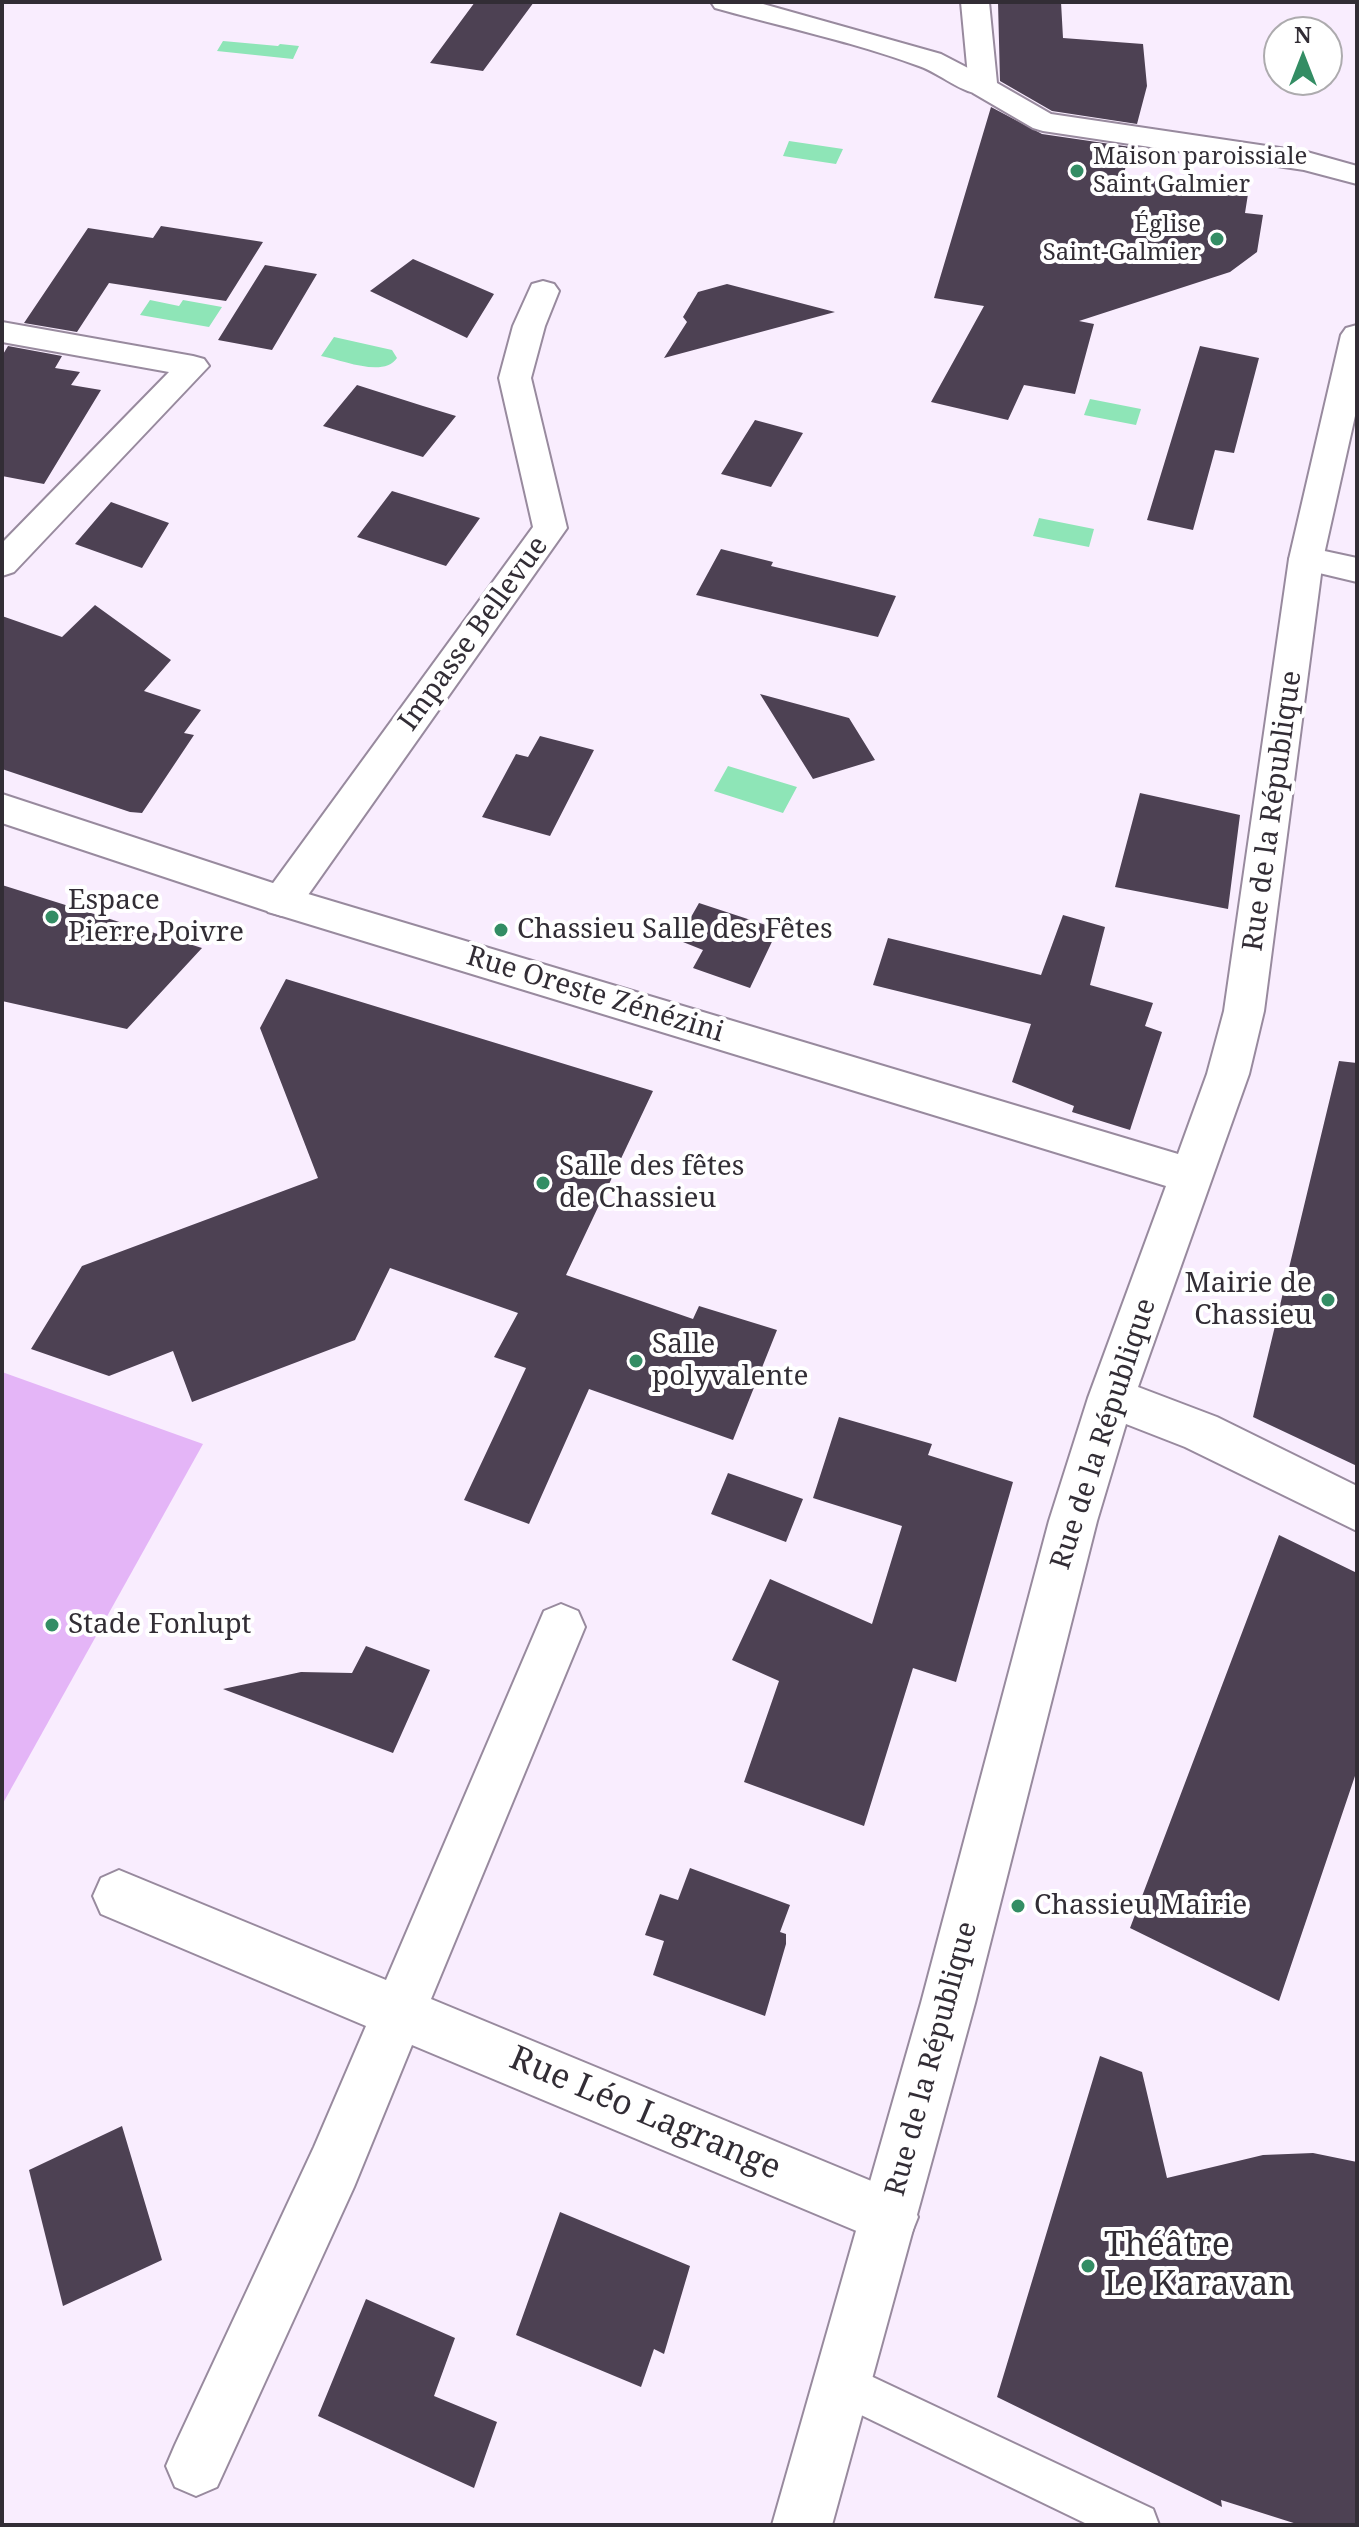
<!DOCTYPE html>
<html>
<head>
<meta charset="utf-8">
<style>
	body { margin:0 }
	#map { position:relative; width:1359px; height:2527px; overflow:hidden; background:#f9edfe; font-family:"Noto Serif",serif }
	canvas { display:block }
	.frame { position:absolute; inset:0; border:4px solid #322d35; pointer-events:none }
	.north { position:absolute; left:1263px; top:16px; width:80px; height:80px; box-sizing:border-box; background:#fff; border:2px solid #adabae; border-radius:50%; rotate:0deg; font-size:22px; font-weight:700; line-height:32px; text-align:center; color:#322d35 }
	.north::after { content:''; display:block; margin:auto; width:28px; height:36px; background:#338d64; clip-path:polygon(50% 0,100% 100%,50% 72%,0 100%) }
</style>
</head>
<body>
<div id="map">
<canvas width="1359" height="2527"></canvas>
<div class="frame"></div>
<div class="north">N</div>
</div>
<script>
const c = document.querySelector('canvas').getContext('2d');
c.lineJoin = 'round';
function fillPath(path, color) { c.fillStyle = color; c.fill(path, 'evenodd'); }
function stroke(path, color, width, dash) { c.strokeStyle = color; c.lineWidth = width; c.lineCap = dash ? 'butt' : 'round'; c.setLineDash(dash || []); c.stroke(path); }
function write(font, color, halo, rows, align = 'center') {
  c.font = font + ' "Noto Serif",serif'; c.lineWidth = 8; c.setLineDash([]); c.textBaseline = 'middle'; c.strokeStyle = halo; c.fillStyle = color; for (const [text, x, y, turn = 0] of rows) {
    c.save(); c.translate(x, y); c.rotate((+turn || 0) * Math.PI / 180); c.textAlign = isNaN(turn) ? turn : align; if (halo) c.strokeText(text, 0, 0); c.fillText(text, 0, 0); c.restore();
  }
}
fillPath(new Path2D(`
	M 2,1372 L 203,1444 L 2,1805 Z`), '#e4b5f7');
fillPath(new Path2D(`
	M 223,41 L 278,46 L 280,44 L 299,46 L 293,59 L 217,51 Z
	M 789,141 L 843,149 L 836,164 L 783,156 Z
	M 150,300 L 179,306 L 183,300 L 222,307 L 209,327 L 140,315 Z
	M 334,337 L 392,350 L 397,358 C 384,378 342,360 321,356 Z
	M 1090,399 L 1141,409 L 1136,425 L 1084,415 Z
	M 1039,518 L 1094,529 L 1089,547 L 1033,536 Z
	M 728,766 L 797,787 L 783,813 L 714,791 Z`), '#8ee5b7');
fillPath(new Path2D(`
	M 475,2 L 534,2 L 483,71 L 430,63 Z
	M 998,2 L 1061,2 L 1063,38 L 1143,44 L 1147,86 L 1137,124 L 1052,111 L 1000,81 Z
	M 991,107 L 1042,134 L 1131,147 L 1123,177 L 1248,194 L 1245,213 L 1263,215 L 1257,252 L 1230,272 L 1079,321 L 1094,324 L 1075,394 L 1024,385 L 1008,420 L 931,402 L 984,306 L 934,298 Z
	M 161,226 L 263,242 L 226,301 L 109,283 L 77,332 L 24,323 L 88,228 L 153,238 Z
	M 413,259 L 494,294 L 467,338 L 370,291 Z
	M 265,265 L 317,274 L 272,350 L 218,340 Z
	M 727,284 L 835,312 L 664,358 L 687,322 L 683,317 L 698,292 Z
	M 8,346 L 62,356 L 55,368 L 80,372 L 71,385 L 101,390 L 44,484 L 2,476 L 2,356 Z
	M 1200,346 L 1259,358 L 1234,453 L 1215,450 L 1193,530 L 1147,520 Z
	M 357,385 L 423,406 L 456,416 L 423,457 L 323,426 Z
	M 755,420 L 803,433 L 771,487 L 721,474 Z
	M 392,491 L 480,518 L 446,566 L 357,537 Z
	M 111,502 L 169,523 L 142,568 L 75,544 Z
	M 721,549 L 773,562 L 771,566 L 896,596 L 878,637 L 696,595 Z
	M 95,605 L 171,660 L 144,691 L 201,710 L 184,733 L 194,735 L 142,813 L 130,812 L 2,769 L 2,616 L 62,637 Z
	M 760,694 L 849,718 L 875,760 L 813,779 Z
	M 540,736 L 594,750 L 550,836 L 482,817 L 516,754 L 528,757 Z
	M 1140,793 L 1240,815 L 1228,909 L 1115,887 Z
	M 2,885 L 202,948 L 127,1029 L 2,1001 Z
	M 699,903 L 778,929 L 750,988 L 693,968 L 703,950 L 678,940 Z
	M 1063,915 L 1105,927 L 1090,985 L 1153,1003 L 1145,1026 L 1162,1032 L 1130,1130 L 1072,1112 L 1074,1106 L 1012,1082 L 1031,1024 L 873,985 L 888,938 L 1041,975 Z
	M 286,979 L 653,1091 L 566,1275 L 693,1319 L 699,1306 L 777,1330 L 733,1440 L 589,1389 L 529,1524 L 464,1500 L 526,1368 L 494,1357 L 518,1313 L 390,1268 L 355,1340 L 192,1402 L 173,1351 L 109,1376 L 31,1349 L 82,1266 L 318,1178 L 260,1028 Z
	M 1339,1061 L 1357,1063 L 1357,1466 L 1253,1417 Z
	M 839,1417 L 932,1444 L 928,1455 L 1013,1482 L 956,1682 L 913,1668 L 864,1826 L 744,1782 L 779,1681 L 732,1660 L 770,1579 L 872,1624 L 902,1526 L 813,1498 Z
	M 728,1473 L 803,1499 L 786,1542 L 711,1514 Z
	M 1279,1535 L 1357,1573 L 1357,1770 L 1279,2001 L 1130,1928 Z
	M 366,1646 L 430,1670 L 393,1753 L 223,1689 L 301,1672 L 352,1673 Z
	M 690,1868 L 790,1905 L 780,1932 L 786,1934 L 786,1944 L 765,2016 L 653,1975 L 664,1941 L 645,1935 L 660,1894 L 678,1900 Z
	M 1100,2056 L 1142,2072 L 1167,2178 L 1263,2155 L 1313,2153 L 1357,2162 L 1357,2525 L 1300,2525 L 1221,2500 L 1222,2507 L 997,2397 Z
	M 122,2126 L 162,2260 L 63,2306 L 29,2170 Z
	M 560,2212 L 690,2266 L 664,2354 L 654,2349 L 641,2387 L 516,2335 Z
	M 366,2299 L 455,2338 L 434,2396 L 497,2422 L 474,2488 L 318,2416 Z`), '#4d4153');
const lane = new Path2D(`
	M 843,2363 L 1153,2509 L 1159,2525 L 1089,2525 L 828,2399 L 822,2384 L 828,2369 Z`);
const street = new Path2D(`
	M 711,2 L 756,2 L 941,54 L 993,81 L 997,87 L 993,93 C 967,100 943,74 919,66 C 854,42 783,27 715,8 Z
	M 543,281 L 554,284 L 559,291 L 545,326 L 531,378 L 567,528 L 296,912 L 282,916 L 268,912 L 262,901 L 268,890 L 533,527 L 499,378 L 513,326 L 532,284 Z
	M 2,322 L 193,356 L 204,359 L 209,366 L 14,572 L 2,576 L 2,543 L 169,372 L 2,342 Z
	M 1306,547 L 1357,558 L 1357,582 L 1294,567 L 1289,559 L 1294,551 Z
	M 561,1604 L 578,1611 L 585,1627 L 431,1999 L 910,2197 L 918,2217 L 910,2237 L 890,2245 L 412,2045 L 354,2187 L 217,2487 L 196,2496 L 175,2487 L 166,2466 L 175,2445 L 314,2147 L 366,2026 L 101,1914 L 93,1896 L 101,1878 L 119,1870 L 386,1980 L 544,1611 Z`);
const secondary = new Path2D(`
	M 961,2 L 989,2 L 997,83 L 1051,114 L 1307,152 L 1357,166 L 1357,184 L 1304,170 L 1043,131 L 1033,128 L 973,93 L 969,87 Z
	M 1357,325 L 1357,407 L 1323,559 L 1264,1011 L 1249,1074 L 1138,1387 L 1217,1417 L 1357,1486 L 1357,1531 L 1185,1447 L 1126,1424 L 1097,1521 L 975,2003 L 832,2525 L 772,2525 L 921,2003 L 1049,1521 L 1088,1398 L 1166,1186 L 282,916 L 2,823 L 2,794 L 288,888 L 1178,1154 L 1207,1074 L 1224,1011 L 1289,559 L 1341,335 L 1346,328 Z`);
stroke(lane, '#988a9e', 4);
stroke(street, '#988a9e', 4);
stroke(secondary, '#988a9e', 4);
fillPath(lane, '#fff');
fillPath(street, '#fff');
fillPath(secondary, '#fff');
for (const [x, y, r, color] of [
	[1077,171,8,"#338d64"],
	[1217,239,8,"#338d64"],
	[52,917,8,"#338d64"],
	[501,930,8,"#338d64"],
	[543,1183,8,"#338d64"],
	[1328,1300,8,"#338d64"],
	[636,1361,8,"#338d64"],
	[52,1625,8,"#338d64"],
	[1018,1906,8,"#338d64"],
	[1088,2266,8,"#338d64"]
]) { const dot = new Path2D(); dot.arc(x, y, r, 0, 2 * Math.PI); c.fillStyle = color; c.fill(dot); stroke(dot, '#fff', 3); }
write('24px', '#322d35', '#fff', [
	["Maison paroissiale",1093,157],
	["Saint Galmier",1093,185],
	["Église",1201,225,"right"],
	["Saint-Galmier",1201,253,"right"]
], 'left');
write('28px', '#322d35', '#fff', [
	["Impasse Bellevue",474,634,-54],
	["Rue de la République",1273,811,-82],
	["Rue Oreste Zénézini",595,995,17],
	["Rue de la République",1104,1434,-72],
	["Rue de la République",932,2059,-75]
]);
write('28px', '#322d35', '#fff', [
	["Espace",68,901],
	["Pierre Poivre",68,933],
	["Chassieu Salle des Fêtes",517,930],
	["Salle des fêtes",559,1167],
	["de Chassieu",559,1199],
	["Mairie de",1312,1284,"right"],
	["Chassieu",1312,1316,"right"],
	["Salle",652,1345],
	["polyvalente",652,1377],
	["Stade Fonlupt",68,1625],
	["Chassieu Mairie",1034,1906]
], 'left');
write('34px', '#322d35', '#fff', [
	["Rue Léo Lagrange",645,2114,23]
]);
write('34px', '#322d35', '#fff', [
	["Théâtre",1104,2246],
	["Le Karavan",1104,2285]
], 'left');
</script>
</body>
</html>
